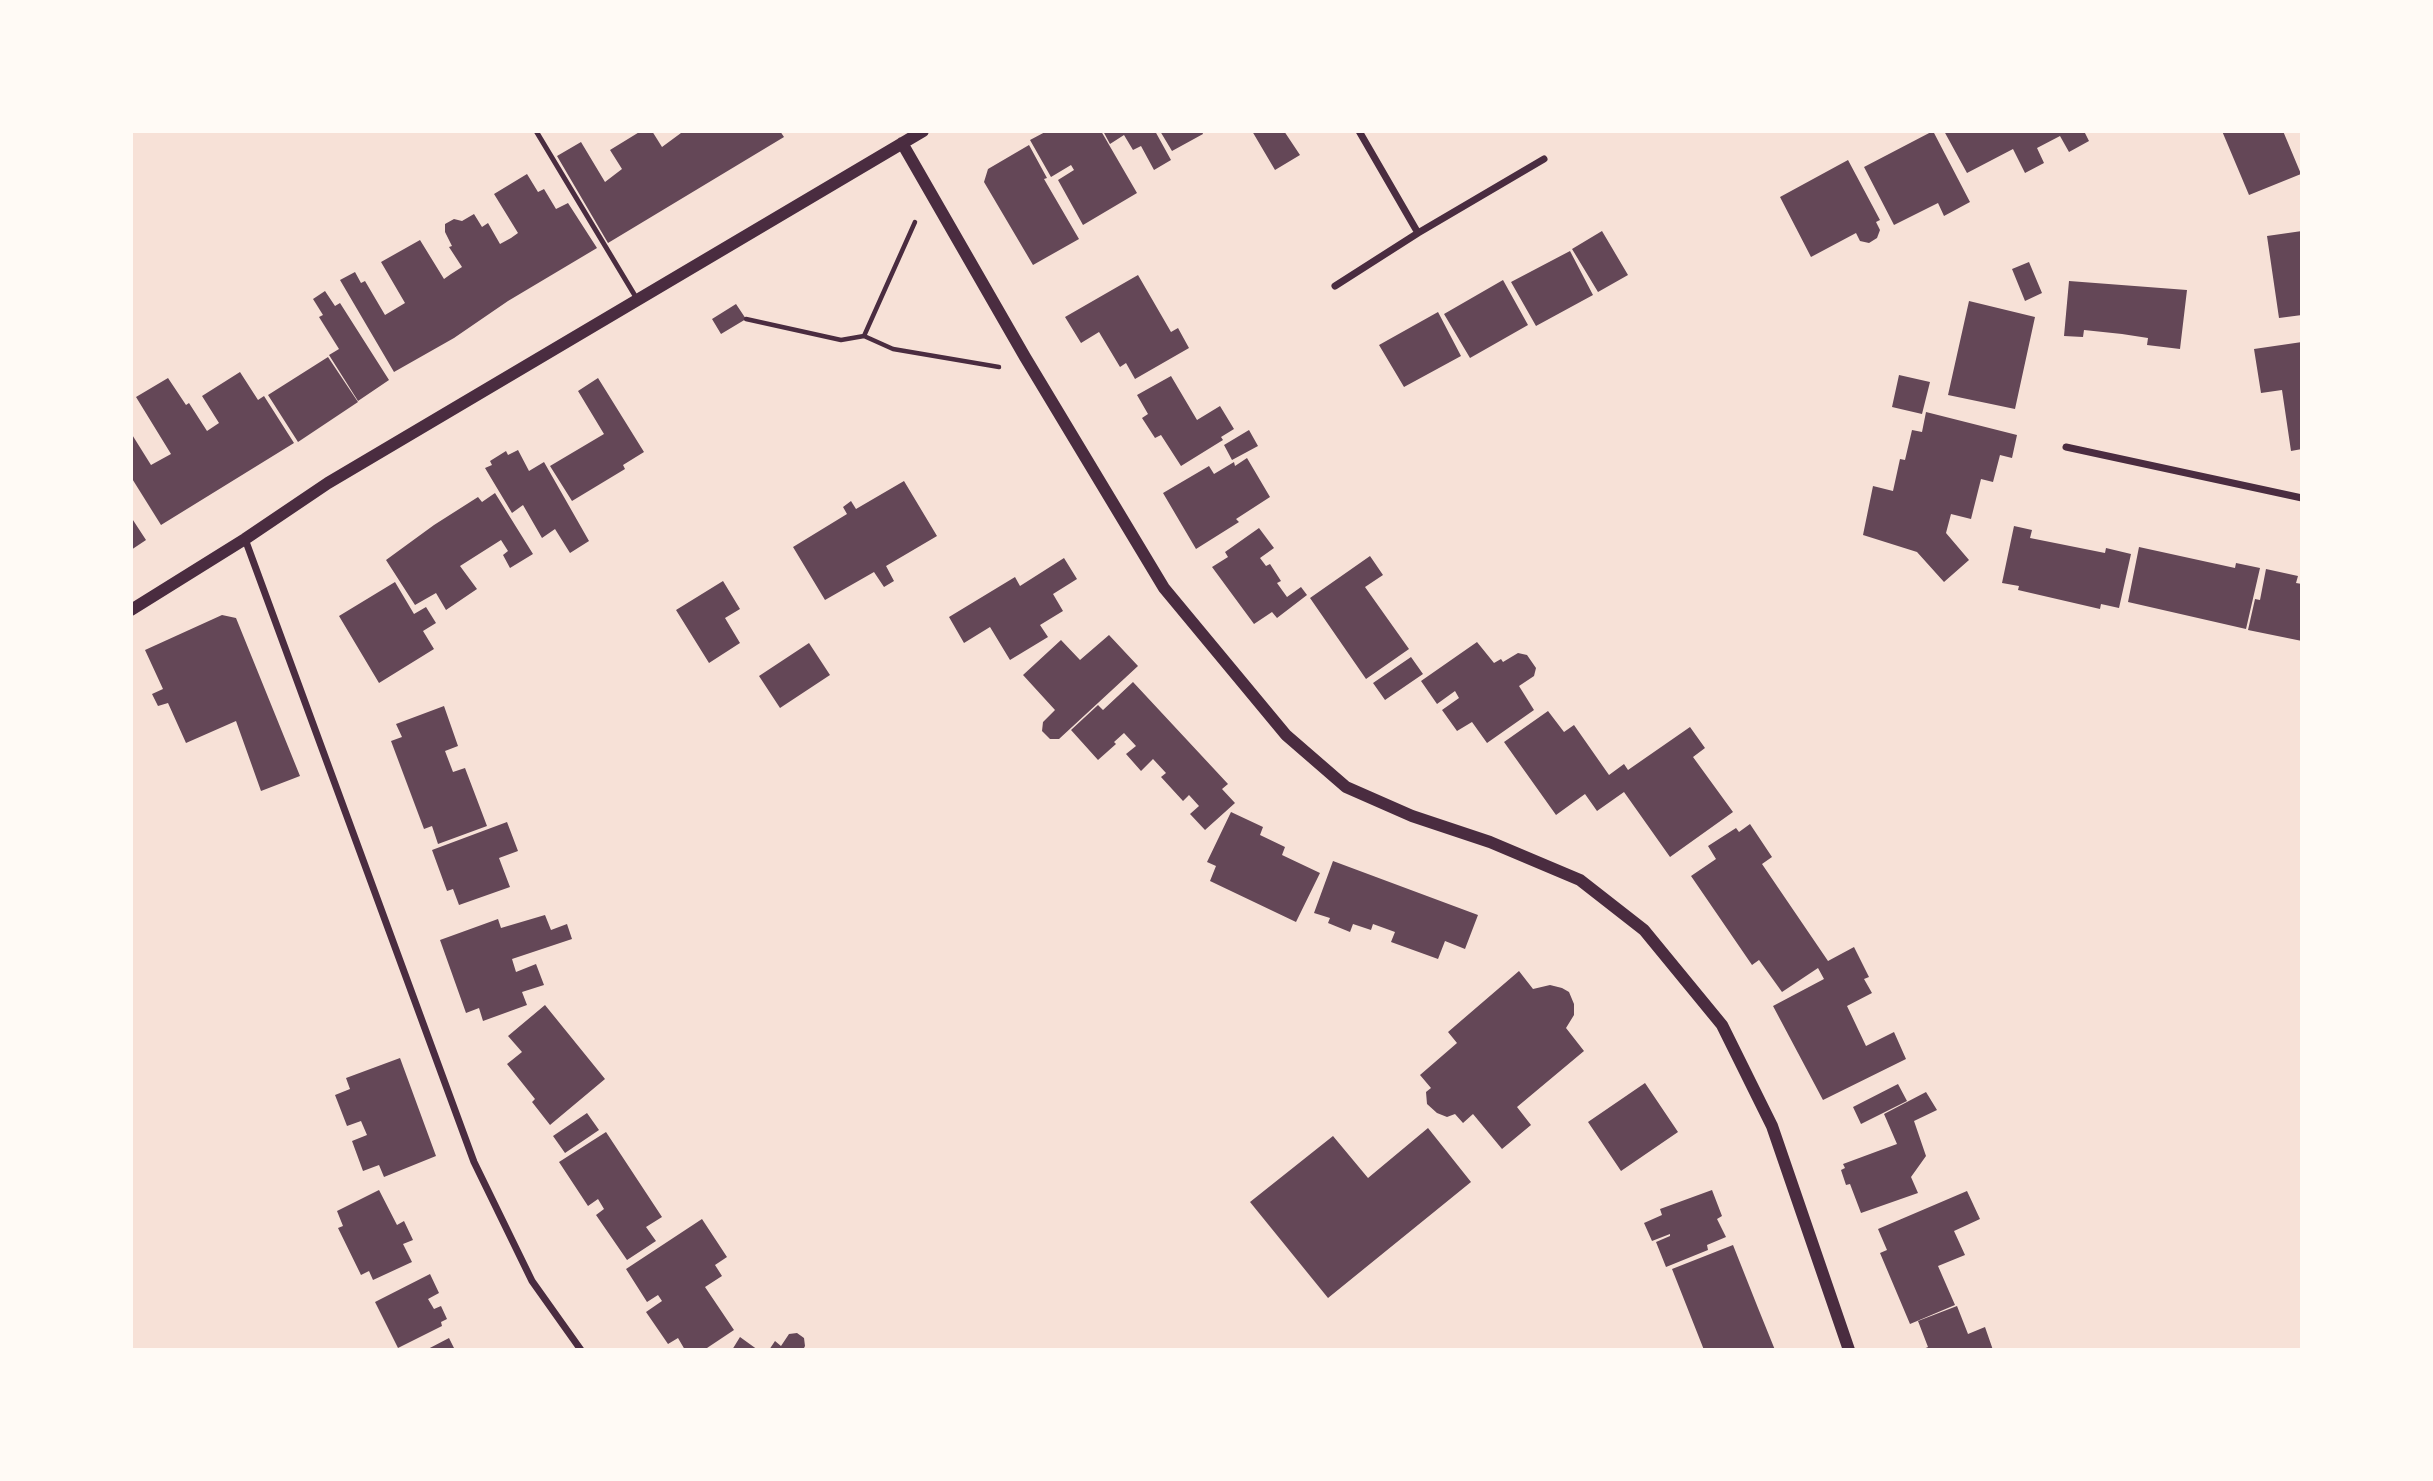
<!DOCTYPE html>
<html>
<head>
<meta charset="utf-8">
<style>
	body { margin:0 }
	#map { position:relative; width:2433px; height:1481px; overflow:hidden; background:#f7e1d7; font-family:"Crimson Pro",serif }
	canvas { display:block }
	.frame { position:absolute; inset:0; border:133px solid #fffaf5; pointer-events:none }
</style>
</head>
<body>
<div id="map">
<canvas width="2433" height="1481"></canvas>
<div class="frame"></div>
</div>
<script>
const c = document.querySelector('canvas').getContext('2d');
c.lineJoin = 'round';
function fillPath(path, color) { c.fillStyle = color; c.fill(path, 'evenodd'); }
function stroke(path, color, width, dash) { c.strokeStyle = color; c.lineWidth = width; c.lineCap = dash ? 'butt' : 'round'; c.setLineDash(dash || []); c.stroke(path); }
fillPath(new Path2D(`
	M 641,131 L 652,131 L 662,147 L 681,133 L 680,131 L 780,131 L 784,137 L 608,243 L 557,156 L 581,142 L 605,182 L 622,169 L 610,150 Z
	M 1047,131 L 1101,131 L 1137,193 L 1083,225 L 1058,180 L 1074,170 L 1071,165 L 1051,177 L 1030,140 Z
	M 1103,131 L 1155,131 L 1171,160 L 1154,170 L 1141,146 L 1133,150 L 1124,135 L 1110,144 Z
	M 1160,131 L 1202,131 L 1203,134 L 1172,151 Z
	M 1252,131 L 1284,131 L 1300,155 L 1275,170 Z
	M 1933,131 L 1970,202 L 1944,216 L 1938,203 L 1894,225 L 1864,167 Z
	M 1944,131 L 2084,131 L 2089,141 L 2069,152 L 2060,136 L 2037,148 L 2044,163 L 2025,173 L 2013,149 L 1967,173 Z
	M 2222,131 L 2283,131 L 2301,174 L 2249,195 Z
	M 1029,145 L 1047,178 L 1044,179 L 1079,239 L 1033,265 L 984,182 L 988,169 Z
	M 1848,160 L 1880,220 L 1876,222 L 1880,230 L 1877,238 L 1869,243 L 1860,241 L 1856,233 L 1811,257 L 1780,197 Z
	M 527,174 L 538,192 L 544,189 L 556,209 L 568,203 L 597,248 L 508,301 L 454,338 L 394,372 L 340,280 L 355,272 L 361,283 L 365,281 L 385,315 L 405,303 L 381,262 L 420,240 L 444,279 L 451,274 L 462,267 L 449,247 L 452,246 L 445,232 L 445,224 L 454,219 L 462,221 L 474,214 L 482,227 L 488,223 L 500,244 L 511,238 L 518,233 L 494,194 Z
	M 1602,231 L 1628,275 L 1598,292 L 1572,249 Z
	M 2302,231 L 2302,315 L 2279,318 L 2267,236 Z
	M 1570,251 L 1593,295 L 1536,326 L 1511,282 Z
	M 2029,262 L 2042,293 L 2025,301 L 2012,269 Z
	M 1138,275 L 1171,332 L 1178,328 L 1189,348 L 1135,379 L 1126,363 L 1120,367 L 1099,332 L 1081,343 L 1065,317 Z
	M 1503,280 L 1528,325 L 1470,358 L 1444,314 Z
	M 2069,281 L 2187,290 L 2180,349 L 2147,345 L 2148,338 L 2122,334 L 2084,330 L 2083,337 L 2064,336 Z
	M 325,291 L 335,306 L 340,303 L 389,380 L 358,401 L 329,355 L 339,349 L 319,317 L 323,315 L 313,299 Z
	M 1969,301 L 2035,317 L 2015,409 L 1948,395 Z
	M 736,304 L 746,319 L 721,334 L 712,319 Z
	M 1438,312 L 1461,356 L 1404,387 L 1379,345 Z
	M 2302,342 L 2302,449 L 2291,451 L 2282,390 L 2261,393 L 2254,349 Z
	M 328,357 L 358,402 L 298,442 L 268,395 Z
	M 240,372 L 258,400 L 264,396 L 294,443 L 161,525 L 131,477 L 131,433 L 151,465 L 171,454 L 136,397 L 168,378 L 186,405 L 189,403 L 207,431 L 219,423 L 202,396 Z
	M 1899,375 L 1930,382 L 1922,414 L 1892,407 Z
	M 1171,376 L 1197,420 L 1220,406 L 1234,429 L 1221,437 L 1223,440 L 1181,466 L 1161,435 L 1155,438 L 1142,418 L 1148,414 L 1137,395 Z
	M 598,378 L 644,452 L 623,465 L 625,469 L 572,501 L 550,466 L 604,434 L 578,391 Z
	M 1926,412 L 2017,435 L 2012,458 L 2000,455 L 1993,482 L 1981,479 L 1971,519 L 1951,514 L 1946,533 L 1969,560 L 1944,582 L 1917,552 L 1863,535 L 1873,486 L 1893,491 L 1900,459 L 1905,460 L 1912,430 L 1922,432 Z
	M 1249,430 L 1258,446 L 1232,460 L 1224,445 Z
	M 518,450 L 529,471 L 544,462 L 589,541 L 570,553 L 555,529 L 542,538 L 523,505 L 512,513 L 485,468 L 492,465 L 490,461 L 506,451 L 508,455 Z
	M 1247,458 L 1270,497 L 1236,519 L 1239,522 L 1196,549 L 1163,493 L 1209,466 L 1214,474 L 1234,462 L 1235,466 Z
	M 904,481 L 937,536 L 886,566 L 894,581 L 884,587 L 874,572 L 825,600 L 793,547 L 847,514 L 843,507 L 851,501 L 856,509 Z
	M 495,493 L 533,554 L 510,568 L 503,555 L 508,551 L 501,540 L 460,566 L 477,589 L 446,610 L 436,593 L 415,605 L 386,560 L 434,525 L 478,497 L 482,502 Z
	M 131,517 L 146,540 L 131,550 Z
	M 2014,526 L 2032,530 L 2030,538 L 2105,553 L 2106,548 L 2131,554 L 2119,608 L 2101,604 L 2100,609 L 2018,590 L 2019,586 L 2002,583 Z
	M 1259,528 L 1274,548 L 1260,558 L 1266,566 L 1270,564 L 1281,581 L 1277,583 L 1287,597 L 1301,587 L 1307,595 L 1277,618 L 1272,612 L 1254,624 L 1212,567 L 1228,557 L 1225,552 Z
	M 2139,547 L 2235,568 L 2236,563 L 2260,568 L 2246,629 L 2128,602 Z
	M 1370,556 L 1383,575 L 1365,587 L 1409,649 L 1366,679 L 1310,598 Z
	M 1064,558 L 1077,579 L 1053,594 L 1063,611 L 1040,625 L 1048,637 L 1010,660 L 990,627 L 964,643 L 949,617 L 1015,577 L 1020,586 Z
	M 2266,569 L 2298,576 L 2296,583 L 2302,584 L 2302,641 L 2248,630 L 2255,599 L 2260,600 Z
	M 723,581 L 740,609 L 725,618 L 740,643 L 709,663 L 676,610 Z
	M 395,582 L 414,614 L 426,607 L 436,623 L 423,631 L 434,649 L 379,683 L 339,616 Z
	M 222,615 L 236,618 L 300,776 L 261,791 L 236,721 L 186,743 L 168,703 L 158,706 L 152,694 L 163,689 L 145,650 Z
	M 1109,635 L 1138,666 L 1059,739 L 1050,739 L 1042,731 L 1043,722 L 1055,710 L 1023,675 L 1061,640 L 1080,660 Z
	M 1477,642 L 1494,663 L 1501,659 L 1503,662 L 1518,653 L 1527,655 L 1536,668 L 1534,676 L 1519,686 L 1534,710 L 1487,743 L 1472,722 L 1457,731 L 1442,710 L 1459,698 L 1455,691 L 1437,704 L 1421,681 Z
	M 809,643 L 830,675 L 780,708 L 759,676 Z
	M 1411,657 L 1423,674 L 1385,700 L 1373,683 Z
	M 1133,682 L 1228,784 L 1222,789 L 1235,803 L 1205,830 L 1190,814 L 1199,806 L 1189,795 L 1183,801 L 1161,777 L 1166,773 L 1153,759 L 1141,771 L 1126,754 L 1136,746 L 1124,733 L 1114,742 L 1116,744 L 1098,760 L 1071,730 L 1098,705 L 1103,710 Z
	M 444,706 L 458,746 L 445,751 L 453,772 L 465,768 L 487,826 L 438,844 L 432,826 L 424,829 L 391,741 L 402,737 L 396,724 Z
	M 1548,711 L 1564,732 L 1574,725 L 1609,775 L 1624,764 L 1628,770 L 1690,727 L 1705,748 L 1693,757 L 1733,812 L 1670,857 L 1624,792 L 1597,811 L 1585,794 L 1556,815 L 1504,742 Z
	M 1231,812 L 1263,827 L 1260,835 L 1285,847 L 1282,855 L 1320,873 L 1296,922 L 1210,881 L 1216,866 L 1207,862 Z
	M 507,822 L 518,851 L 499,858 L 510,887 L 459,905 L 453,889 L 447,891 L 432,850 Z
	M 1750,824 L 1772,857 L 1762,864 L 1828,961 L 1854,947 L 1869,977 L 1864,979 L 1872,993 L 1847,1006 L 1866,1046 L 1894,1032 L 1906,1059 L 1823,1100 L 1773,1006 L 1824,979 L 1818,968 L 1782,992 L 1759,960 L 1752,965 L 1691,876 L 1716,859 L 1708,846 L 1736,828 L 1739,832 Z
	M 1333,861 L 1478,915 L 1465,949 L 1445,941 L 1438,959 L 1391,942 L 1395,932 L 1373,924 L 1371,930 L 1353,924 L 1350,932 L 1328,923 L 1330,918 L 1314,913 Z
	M 545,915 L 551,930 L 567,924 L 572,939 L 512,959 L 516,972 L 536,964 L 544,985 L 522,992 L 527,1005 L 483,1021 L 479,1008 L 466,1013 L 440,940 L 498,919 L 501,928 Z
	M 1519,971 L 1533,989 L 1550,985 L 1562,988 L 1569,992 L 1574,1004 L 1574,1015 L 1566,1028 L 1584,1051 L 1517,1107 L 1531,1125 L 1502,1149 L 1473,1114 L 1463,1123 L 1455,1114 L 1447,1117 L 1437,1113 L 1427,1104 L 1426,1092 L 1431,1088 L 1420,1075 L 1457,1043 L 1448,1032 Z
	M 545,1005 L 605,1079 L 550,1125 L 532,1102 L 535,1099 L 507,1064 L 522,1052 L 508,1036 Z
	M 400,1058 L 436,1156 L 384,1177 L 379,1165 L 363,1171 L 352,1141 L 367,1135 L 361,1121 L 347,1126 L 335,1095 L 350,1089 L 346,1078 Z
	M 1645,1083 L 1678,1132 L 1621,1171 L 1588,1122 Z
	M 1898,1084 L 1907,1101 L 1861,1124 L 1853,1107 Z
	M 1926,1092 L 1937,1110 L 1914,1121 L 1926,1156 L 1911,1177 L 1918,1193 L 1861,1213 L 1850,1184 L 1846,1185 L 1841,1170 L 1845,1168 L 1843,1164 L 1897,1144 L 1884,1114 Z
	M 587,1113 L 599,1130 L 565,1153 L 553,1136 Z
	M 1428,1128 L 1471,1182 L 1328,1298 L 1250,1202 L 1333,1136 L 1368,1178 Z
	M 606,1132 L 662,1217 L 646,1227 L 656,1241 L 627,1260 L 596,1215 L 604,1209 L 598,1199 L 588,1206 L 559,1162 Z
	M 379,1190 L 397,1225 L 404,1221 L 413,1240 L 403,1244 L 412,1262 L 373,1280 L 369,1271 L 361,1275 L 338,1228 L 343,1226 L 337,1211 Z
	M 1712,1190 L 1722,1216 L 1717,1219 L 1726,1237 L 1707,1245 L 1708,1250 L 1666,1267 L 1656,1242 L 1670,1236 L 1670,1234 L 1652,1241 L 1644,1223 L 1662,1215 L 1660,1209 Z
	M 1967,1191 L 1980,1219 L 1954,1231 L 1965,1255 L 1938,1266 L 1955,1305 L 1910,1324 L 1880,1253 L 1887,1250 L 1878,1229 Z
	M 702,1219 L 727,1257 L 715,1265 L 722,1276 L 705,1287 L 734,1330 L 704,1350 L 685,1350 L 678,1338 L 668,1344 L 646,1312 L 662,1301 L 658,1295 L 647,1302 L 626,1269 Z
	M 1733,1245 L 1758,1308 L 1775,1350 L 1704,1350 L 1672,1269 Z
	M 430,1274 L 439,1293 L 428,1299 L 434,1309 L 441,1306 L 447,1319 L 441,1322 L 442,1326 L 398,1348 L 375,1302 Z
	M 1957,1306 L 1968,1334 L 1985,1327 L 1993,1350 L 1921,1350 L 1928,1347 L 1918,1321 Z
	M 797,1333 L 804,1338 L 805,1346 L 803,1350 L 769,1350 L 775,1341 L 781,1346 L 789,1334 Z
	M 740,1337 L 758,1350 L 732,1350 Z
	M 449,1338 L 455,1350 L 426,1350 Z`), '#644757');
stroke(new Path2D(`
	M 915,222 L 864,336 L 893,349 L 999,367
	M 746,319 L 841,340 L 864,336`), '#4a2c40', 4.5);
stroke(new Path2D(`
	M 536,131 L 637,299`), '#4a2c40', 5);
stroke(new Path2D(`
	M 1359,131 L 1418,233
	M 1335,286 L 1418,233 L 1544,159
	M 2066,447 L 2302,498
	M 245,539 L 474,1162 L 532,1281 L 581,1350`), '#4a2c40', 7);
stroke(new Path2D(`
	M 902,143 L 1025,357 L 1164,588 L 1286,735 L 1346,787 L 1412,816 L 1490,842 L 1580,880 L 1644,930 L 1722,1025 L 1772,1126 L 1849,1350
	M 131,610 L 245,539 L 328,483 L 923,131`), '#4a2c40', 12);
</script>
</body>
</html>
